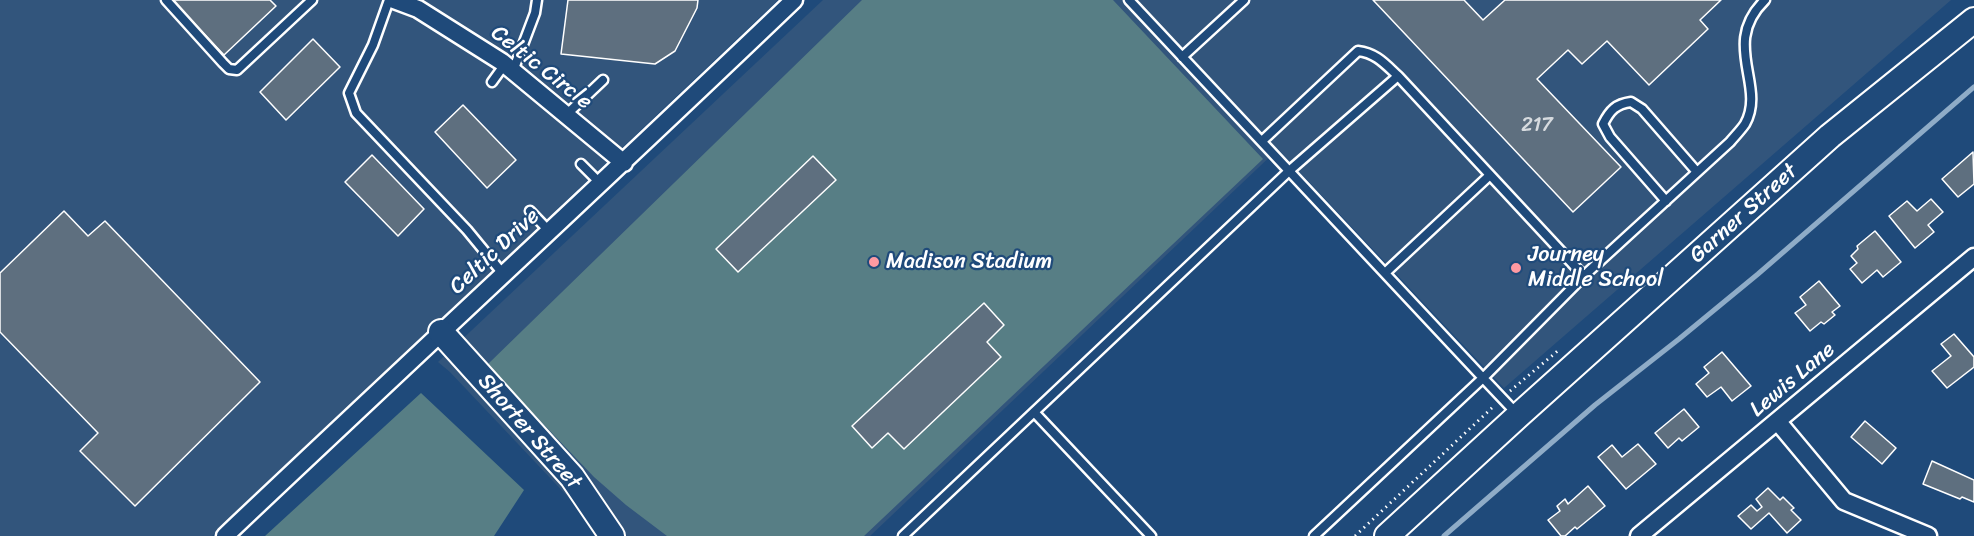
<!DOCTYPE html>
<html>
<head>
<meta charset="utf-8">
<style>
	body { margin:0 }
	canvas { display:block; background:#1f4a7a }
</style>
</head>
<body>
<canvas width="1974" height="536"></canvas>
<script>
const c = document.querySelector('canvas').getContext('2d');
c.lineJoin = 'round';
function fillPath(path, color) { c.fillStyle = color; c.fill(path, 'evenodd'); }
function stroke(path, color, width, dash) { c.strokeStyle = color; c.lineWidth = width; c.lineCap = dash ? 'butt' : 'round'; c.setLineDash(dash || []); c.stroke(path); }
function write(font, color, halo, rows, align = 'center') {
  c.font = font + ' Sriracha,sans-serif'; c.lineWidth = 4.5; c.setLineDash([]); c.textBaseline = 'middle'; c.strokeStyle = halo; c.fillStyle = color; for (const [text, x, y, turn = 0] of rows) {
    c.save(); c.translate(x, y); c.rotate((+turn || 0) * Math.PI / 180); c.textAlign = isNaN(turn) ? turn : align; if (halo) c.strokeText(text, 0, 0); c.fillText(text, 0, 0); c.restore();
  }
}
fillPath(new Path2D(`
	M 0,0 L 778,0 L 212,536 L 0,536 Z
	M 823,0 L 1951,0 L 1504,388 L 1278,149 L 870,536 L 605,536 L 450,372 L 438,362 Z`), '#32557c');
fillPath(new Path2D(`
	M 862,0 L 1113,0 L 1263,159 L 864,536 L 667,536 L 626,505 L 594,477 L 487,365 Z
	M 421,393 L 524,490 L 494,536 L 265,536 Z`), '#577e85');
stroke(new Path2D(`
	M 1444,536 L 1595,405 L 1679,339 L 1758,274 L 1974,87`), '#8facc7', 5);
const building = new Path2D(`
	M 172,0 L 270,0 L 276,6 L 224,55 Z
	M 568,0 L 698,0 L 697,8 L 675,51 L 655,64 L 561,54 Z
	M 1373,0 L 1464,0 L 1483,20 L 1505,0 L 1721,0 L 1700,20 L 1708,29 L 1649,85 L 1607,41 L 1582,64 L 1568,50 L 1537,79 L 1621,167 L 1573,212 Z
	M 313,39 L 340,67 L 286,120 L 260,92 Z
	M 463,105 L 516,160 L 487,188 L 435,132 Z
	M 1973,152 L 1974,184 L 1958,197 L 1942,179 Z
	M 372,155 L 424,209 L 398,236 L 345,182 Z
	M 813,156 L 836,180 L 738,272 L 716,249 Z
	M 1931,199 L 1943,212 L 1928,225 L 1934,232 L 1915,248 L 1889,216 L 1907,201 L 1917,211 Z
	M 64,211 L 88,236 L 105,221 L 260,382 L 135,506 L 80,451 L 98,433 L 0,332 L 0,273 Z
	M 1875,231 L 1901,262 L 1883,277 L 1877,270 L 1862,283 L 1850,269 L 1857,263 L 1851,256 L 1858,249 L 1857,246 Z
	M 1819,281 L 1840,306 L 1832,312 L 1835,315 L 1824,324 L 1821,322 L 1810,331 L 1795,313 L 1806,305 L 1800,297 Z
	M 984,303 L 1004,325 L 987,342 L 1001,357 L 904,449 L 888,433 L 872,448 L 852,426 Z
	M 1954,334 L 1974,357 L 1974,367 L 1947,388 L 1932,371 L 1951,356 L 1941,344 Z
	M 1722,352 L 1751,386 L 1732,401 L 1721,387 L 1707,397 L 1696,384 L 1709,373 L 1704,367 Z
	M 1684,409 L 1699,427 L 1682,441 L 1679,438 L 1668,448 L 1655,433 Z
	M 1865,421 L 1896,448 L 1882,464 L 1851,437 Z
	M 1638,444 L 1656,464 L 1626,489 L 1598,457 L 1612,445 L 1622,457 Z
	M 1932,461 L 1974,480 L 1974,502 L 1962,497 L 1960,499 L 1923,484 Z
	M 1588,486 L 1605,506 L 1577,529 L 1575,527 L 1565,536 L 1561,536 L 1548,520 L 1560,511 L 1557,506 L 1565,499 L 1568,504 Z
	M 1768,488 L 1780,500 L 1783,497 L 1794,508 L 1791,510 L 1801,520 L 1787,533 L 1769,513 L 1751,529 L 1738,516 L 1751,505 L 1757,511 L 1762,507 L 1756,499 Z`);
fillPath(building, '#5e6f7f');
stroke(building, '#fff', 1.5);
const lane = new Path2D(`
	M 166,0 L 223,63 L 229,69 L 237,70 L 312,0
	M 389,0 L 373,45 L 349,93 L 356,113 L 467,230 L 504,275
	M 1129,0 L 1483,378 L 1314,536
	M 1182,57 L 1244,0
	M 513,71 L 535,13 L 537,0
	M 492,82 L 505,64
	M 566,115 L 603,80
	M 1262,141 L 1358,51 C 1376,53 1385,64 1398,76 L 1584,276
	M 581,164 L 601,184
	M 1666,201 L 1610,137 L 1603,124 C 1610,110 1616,104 1631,102 L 1642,109 L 1697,172
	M 530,211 L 550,232
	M 1385,273 L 1490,175
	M 1034,412 L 1151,536
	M 1518,415 L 1483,378 L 1588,272 L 1730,142 C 1735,136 1741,130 1745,124 C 1767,85 1720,44 1765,0
	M 903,536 L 1289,171 L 1398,76`);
const street = new Path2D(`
	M 394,0 L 418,9 L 502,62 L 624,163
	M 1778,422 L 1844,501 L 1928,536
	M 225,536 C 414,357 606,180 794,0
	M 1639,536 L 1974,257`);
const secondary = new Path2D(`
	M 441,332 L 572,477 L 612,536
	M 1387,536 L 1519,415 L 1830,136 L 1974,20`);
stroke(lane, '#fff', 13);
stroke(street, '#fff', 21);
stroke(secondary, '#fff', 28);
stroke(new Path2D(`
	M 1510,391 L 1560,349
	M 1355,536 L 1494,406`), '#fff', 3, [1.5, 4.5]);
stroke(lane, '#1f4a7a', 8);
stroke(street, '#1f4a7a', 16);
stroke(secondary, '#1f4a7a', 24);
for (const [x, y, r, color] of [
	[874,262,6,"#ff9aa2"],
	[1516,268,6,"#ff9aa2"]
]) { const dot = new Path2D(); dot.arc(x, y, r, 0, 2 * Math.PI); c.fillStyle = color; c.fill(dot); stroke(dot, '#1f4a7a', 2); }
write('20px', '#d7dbdf', null, [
	["217",1537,126]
]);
write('22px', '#fff', '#1f4a7a', [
	["Celtic Circle",541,68,38],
	["Garner Street",1744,214,-42],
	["Celtic Drive",495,252,-43],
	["Lewis Lane",1793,380,-40],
	["Shorter Street",529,432,49]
]);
write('22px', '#fff', '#1f4a7a', [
	["Journey",1528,255],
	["Middle School",1528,280],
	["Madison Stadium",886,262]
], 'left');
</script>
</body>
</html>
